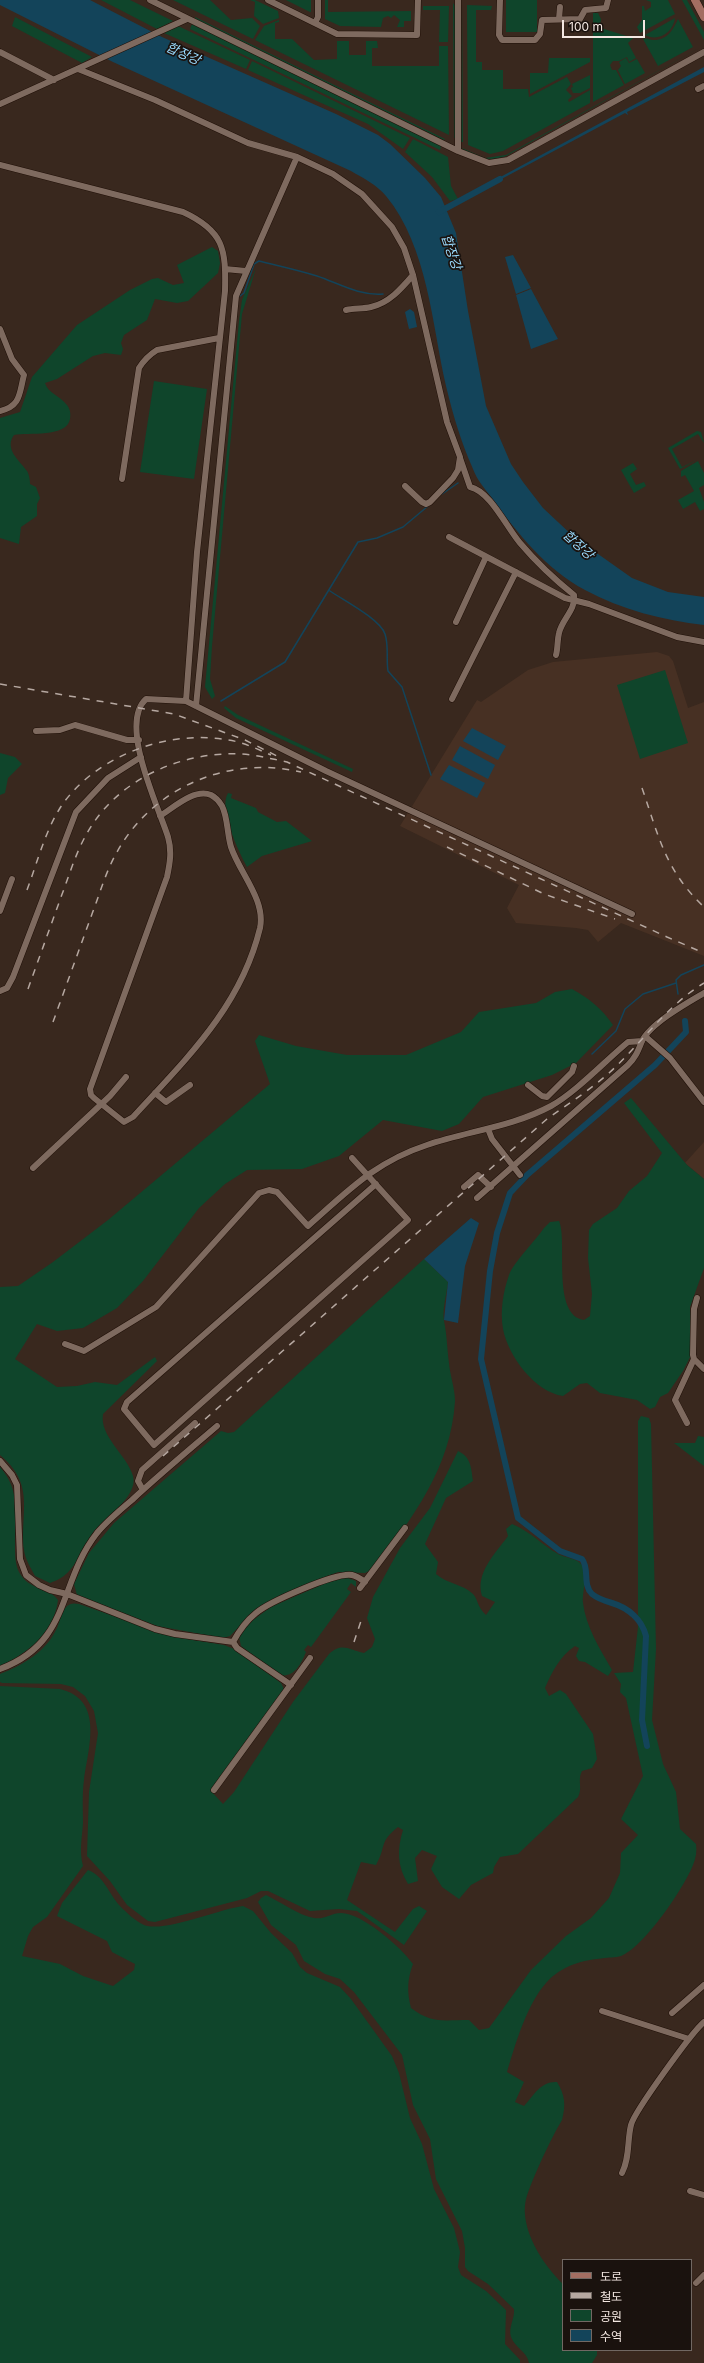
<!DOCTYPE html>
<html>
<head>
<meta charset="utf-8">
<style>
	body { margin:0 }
	#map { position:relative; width:704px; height:2363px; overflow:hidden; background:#39281e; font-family:Inter,"Noto Sans KR",sans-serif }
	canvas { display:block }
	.legend { position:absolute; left:562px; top:2259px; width:130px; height:92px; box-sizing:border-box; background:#1a120e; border:1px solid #716863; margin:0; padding:5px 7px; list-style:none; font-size:12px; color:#f4e8e2 }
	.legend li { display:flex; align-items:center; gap:8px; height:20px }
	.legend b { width:20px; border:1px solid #716863 }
	.scale { position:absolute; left:562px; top:20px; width:83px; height:18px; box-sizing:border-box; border:2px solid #f4e8e2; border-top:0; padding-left:5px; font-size:12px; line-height:14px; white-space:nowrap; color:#f4e8e2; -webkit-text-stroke:3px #1a120e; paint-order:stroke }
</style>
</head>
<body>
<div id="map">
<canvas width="704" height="2363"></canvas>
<ul class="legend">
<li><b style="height:5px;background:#a36e62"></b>도로</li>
<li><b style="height:5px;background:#b6a8a1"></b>철도</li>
<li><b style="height:11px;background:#0f452b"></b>공원</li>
<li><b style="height:11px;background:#13445a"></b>수역</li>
</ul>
<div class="scale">100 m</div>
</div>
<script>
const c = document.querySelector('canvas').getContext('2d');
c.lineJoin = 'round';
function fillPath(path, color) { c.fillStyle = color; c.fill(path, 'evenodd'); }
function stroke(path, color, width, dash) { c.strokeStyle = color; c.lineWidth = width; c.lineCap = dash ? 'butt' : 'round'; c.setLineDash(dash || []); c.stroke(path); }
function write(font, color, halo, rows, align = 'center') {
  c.font = font + ' Inter,"Noto Sans KR",sans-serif'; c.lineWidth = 3.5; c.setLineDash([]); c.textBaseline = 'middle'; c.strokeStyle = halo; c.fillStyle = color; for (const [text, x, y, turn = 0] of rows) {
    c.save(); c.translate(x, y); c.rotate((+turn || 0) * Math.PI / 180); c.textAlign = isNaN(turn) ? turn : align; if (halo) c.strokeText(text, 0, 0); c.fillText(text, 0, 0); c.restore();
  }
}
fillPath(new Path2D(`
	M 657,652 L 669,656 L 673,661 L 688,708 L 704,702 L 704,956 L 621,923 L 598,942 L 588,930 L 576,928 L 516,923 L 507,908 L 519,885 L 400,826 L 477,700 L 481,702 L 528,670 L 553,662 Z
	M 704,1142 L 704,1179 L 685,1163 Z`), '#473023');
fillPath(new Path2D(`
	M 101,0 L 130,0 L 173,21 L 157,29 Z
	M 173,0 L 210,0 L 231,20 L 252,18 L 260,26 L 253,39 Z
	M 250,0 L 255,0 L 278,11 L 279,18 L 263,24 L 254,16 L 255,2 Z
	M 286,0 L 311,0 L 311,12 L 310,12 Z
	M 325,0 L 328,0 L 328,12 L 411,11 L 411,21 L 404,21 L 404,27 L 397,27 L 400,20 L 394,15 L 391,18 L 388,16 L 383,18 L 381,27 L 340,26 L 325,19 Z
	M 506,0 L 537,0 L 537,32 L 506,32 Z
	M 646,0 L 668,0 L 675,14 L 640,33 L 637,27 L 642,20 L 642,6 L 644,6 L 645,11 L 651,7 L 651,2 Z
	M 682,0 L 687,0 L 704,32 L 704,40 Z
	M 453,3 L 455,6 L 455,138 L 454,138 Z
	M 462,4 L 463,142 L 461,142 Z
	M 467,5 L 492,6 L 491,10 L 476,10 L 476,62 L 482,62 L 482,70 L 503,70 L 503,89 L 528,89 L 529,97 L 567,77 L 571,84 L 566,90 L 572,96 L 568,100 L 569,102 L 590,90 L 590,103 L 503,151 L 490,154 L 468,145 Z
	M 423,6 L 449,6 L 448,42 L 439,42 L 440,10 L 423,10 Z
	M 593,13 L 598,13 L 601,19 L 600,26 L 604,29 L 633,38 L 628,43 L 636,58 L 629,62 L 627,57 L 619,61 L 613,61 L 610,65 L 612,70 L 616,70 L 624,85 L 593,102 Z
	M 15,17 L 92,57 L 82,63 L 12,26 Z
	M 195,17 L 445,139 L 444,140 L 195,19 Z
	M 675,18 C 673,33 658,42 645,35 Z
	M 678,19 L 693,47 L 658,66 L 643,39 C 646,38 649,39 652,40 C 667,41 673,30 678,19 Z
	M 279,20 L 279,22 L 275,23 L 275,39 L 292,39 L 314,60 L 337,59 L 337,41 L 349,41 L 349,55 L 366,55 L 366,41 L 377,41 L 378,48 L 372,48 L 372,66 L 439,66 L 439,46 L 448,46 L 449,135 L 255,40 L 264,26 Z
	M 192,24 L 441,146 L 440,150 L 190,29 Z
	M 178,26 L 250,60 L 246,69 L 164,33 Z
	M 701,47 L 506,156 C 492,161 472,160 462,148 L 485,158 L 506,155 Z
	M 549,58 L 590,58 L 590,62 L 530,94 L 530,73 L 548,73 Z
	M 626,58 L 629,63 L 637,59 L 645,73 L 625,84 L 618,70 L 621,66 L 619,62 Z
	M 252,61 L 410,138 L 403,149 L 368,124 L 248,70 Z
	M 590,75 L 590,88 L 580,93 L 573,93 L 571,88 L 573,87 L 572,84 Z
	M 413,139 L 448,157 L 451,186 L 458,199 L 450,201 L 432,177 L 405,152 Z
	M 212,247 L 218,251 L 220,263 L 218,273 L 188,301 L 177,303 L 155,299 L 147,320 L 124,335 L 121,343 L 123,349 L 121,355 L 105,353 L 93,356 L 57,379 L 45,383 C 48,393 60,396 66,404 C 70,408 71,413 70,419 C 67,438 28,432 14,435 C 4,449 19,460 27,471 C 29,474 30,480 30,484 L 36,487 L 40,498 L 37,504 L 37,516 L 21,527 L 19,544 L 0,538 L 0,418 L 20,412 L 32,377 L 77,325 L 130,290 L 152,279 L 158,278 L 173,285 L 184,283 L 177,265 Z
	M 256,268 L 242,314 L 212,646 L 210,679 L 215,696 L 212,699 L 205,687 L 239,321 L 242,300 Z
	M 154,381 L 207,389 L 194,479 L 140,472 Z
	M 697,431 L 701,432 L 704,443 L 698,434 L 672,449 L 682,467 L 697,460 L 680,469 L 668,448 Z
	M 698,461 L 704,473 L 704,485 L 699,488 L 704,502 L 704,509 L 700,511 L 695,502 L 683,509 L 678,500 L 694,491 L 685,475 L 681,477 L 681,471 Z
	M 633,463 L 637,469 L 630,474 L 636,485 L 644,482 L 646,486 L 634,493 L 621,470 Z
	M 665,670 L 688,743 L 640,759 L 617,685 Z
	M 225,706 L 238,715 L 353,769 L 352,772 L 236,718 L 224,708 Z
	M 0,753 L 15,757 L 22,764 L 8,778 L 5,793 L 0,795 Z
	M 228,793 L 232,794 L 231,798 L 256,808 L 258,812 L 277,822 L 286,821 L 312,841 L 262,856 L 247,867 C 239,852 218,809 228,793 Z
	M 572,989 C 590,999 601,1008 613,1025 L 576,1063 L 552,1075 L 483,1097 L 459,1124 L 442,1131 L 383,1120 L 339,1156 L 302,1169 L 247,1170 L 225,1184 L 199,1208 L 143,1281 L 117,1308 L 83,1328 L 57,1331 L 37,1324 L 15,1359 L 57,1387 L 77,1386 L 95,1382 L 117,1385 L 155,1357 L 157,1361 L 103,1414 C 99,1436 127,1455 133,1476 C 139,1497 102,1519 92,1534 C 84,1545 79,1560 70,1570 C 64,1577 58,1580 50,1583 L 35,1576 C 31,1568 25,1559 24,1550 C 20,1511 36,1485 0,1455 L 0,1287 L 18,1286 L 53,1262 L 108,1220 L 270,1084 L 255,1041 L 259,1035 L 296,1046 L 347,1055 L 406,1055 L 461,1032 L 479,1012 L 536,1003 L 555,992 Z
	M 631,1098 L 687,1165 L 704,1179 L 704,1268 L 690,1307 L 692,1343 L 690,1357 L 683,1371 L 668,1393 L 660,1397 L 655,1407 L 650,1409 L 637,1400 L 600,1393 L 587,1383 L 580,1384 L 563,1396 C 535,1392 508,1356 503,1329 C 500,1311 503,1292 509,1275 C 513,1263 536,1240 544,1228 L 550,1222 L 559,1221 C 568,1241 551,1315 584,1320 L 590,1316 L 592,1294 L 588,1258 L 589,1230 L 593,1224 L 617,1208 L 629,1191 L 647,1176 L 662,1153 L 624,1103 Z
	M 424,1259 L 448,1282 C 447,1293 442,1309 444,1321 C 447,1335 447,1348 449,1363 C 450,1376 455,1388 455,1401 C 451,1467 413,1518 374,1568 L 365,1573 L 338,1572 L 322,1578 L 256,1609 L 230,1636 L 223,1638 L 157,1626 L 77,1595 L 74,1584 L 89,1553 L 114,1523 L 221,1431 L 228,1433 L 234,1432 Z
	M 641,1416 L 649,1418 L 651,1424 L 656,1649 L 652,1720 L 663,1764 L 676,1792 L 680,1829 L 696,1844 C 697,1851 696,1858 693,1865 C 684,1888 645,1945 623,1955 C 618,1958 611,1957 605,1958 C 583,1960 562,1965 546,1983 C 527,2004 515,2045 507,2072 L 524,2082 L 515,2102 L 524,2106 C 534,2095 541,2081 557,2082 C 565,2095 566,2105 562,2120 C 551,2138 532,2179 526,2199 C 519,2228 543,2265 563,2284 L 563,2350 L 597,2350 L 597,2355 L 592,2363 L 529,2363 C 527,2351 515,2348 511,2337 C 508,2328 515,2318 514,2309 L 488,2284 L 468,2271 L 465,2267 L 465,2248 L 462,2231 L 436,2179 L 430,2139 L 413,2105 L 402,2055 L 354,1992 L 340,1979 L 325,1974 L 304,1961 L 296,1945 L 271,1925 L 258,1902 L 261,1898 L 266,1895 C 281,1902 298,1915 314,1918 C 324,1920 331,1913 341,1913 C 362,1913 401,1947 413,1964 C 407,1980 407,1992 411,2008 C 432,2024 443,2020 469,2020 L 479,2030 L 489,2028 L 531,1970 L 566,1936 L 591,1918 L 609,1898 L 620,1873 L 621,1853 L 638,1835 L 621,1819 L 643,1776 L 626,1698 L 620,1692 L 621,1684 L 614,1673 L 633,1672 L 638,1627 L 638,1421 Z
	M 698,1436 L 704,1437 L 704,1466 L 674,1443 L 695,1443 Z
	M 458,1451 C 471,1457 471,1467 473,1481 L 446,1498 L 425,1544 L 438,1562 L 436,1574 C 447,1584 463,1584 473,1594 C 478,1599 477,1607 486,1615 L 495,1602 L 482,1596 C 475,1573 495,1554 508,1536 L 506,1529 L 512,1524 C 530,1531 542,1545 558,1554 C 565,1558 576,1558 581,1564 C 589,1574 582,1591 583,1603 C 586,1627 600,1649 612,1670 L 608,1676 L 585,1662 L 579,1661 L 576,1656 L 579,1648 L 575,1646 C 560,1656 552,1672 545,1688 L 549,1696 L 560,1690 L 566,1694 L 593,1734 L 597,1759 L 592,1768 L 582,1771 C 577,1780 583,1788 578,1797 L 518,1854 L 500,1857 L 494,1867 L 493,1873 L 471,1885 L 459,1899 L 442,1887 L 431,1869 L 437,1856 L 422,1850 L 415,1858 L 418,1881 L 408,1884 C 397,1866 397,1849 403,1830 L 398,1827 C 378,1843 387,1846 376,1865 L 361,1862 L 347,1900 L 395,1932 L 413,1909 L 419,1906 L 427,1911 L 404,1945 L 357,1911 L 339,1909 L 310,1911 L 268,1891 L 261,1891 L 247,1898 L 155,1922 L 148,1921 L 127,1905 L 110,1881 L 87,1856 L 89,1792 L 98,1733 L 94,1711 L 85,1696 L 73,1687 L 61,1684 L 2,1683 L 0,1682 L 0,1674 C 23,1665 46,1652 57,1628 C 60,1622 61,1611 67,1606 C 71,1603 74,1603 79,1604 L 174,1637 L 224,1645 L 234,1649 L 281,1683 L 284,1689 L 211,1791 L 223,1804 L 234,1792 L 293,1702 L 329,1654 C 342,1642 349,1650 364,1653 L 372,1647 L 375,1639 L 367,1618 L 373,1597 L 400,1548 L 430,1508 Z
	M 0,1467 C 21,1491 15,1515 15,1545 C 15,1554 15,1564 19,1572 C 29,1591 48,1586 58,1600 C 54,1633 28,1653 0,1666 Z
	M 345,1577 L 356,1581 L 356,1587 L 351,1583 L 347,1589 L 351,1592 L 311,1647 L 308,1645 L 304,1650 L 306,1652 C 301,1664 294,1678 280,1675 L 241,1646 L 239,1636 L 249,1623 L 271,1607 L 335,1579 Z
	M 0,1686 L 60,1689 C 105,1700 88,1748 84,1780 C 82,1794 83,1809 83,1823 C 82,1839 79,1850 83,1866 L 47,1917 L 33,1927 L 28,1936 L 22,1956 L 60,1964 L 83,1976 L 113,1986 L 134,1970 L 135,1964 L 112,1952 L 107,1941 L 57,1916 L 62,1903 L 88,1870 C 104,1876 109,1894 120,1906 C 127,1913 135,1921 144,1925 C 164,1933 219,1909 243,1906 L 253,1911 L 271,1933 L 292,1953 L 300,1967 L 307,1973 L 340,1987 L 351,1999 L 392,2056 L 399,2073 L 410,2118 L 422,2144 L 434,2189 L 454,2228 L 460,2252 L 458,2267 L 461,2275 L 486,2291 L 506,2310 L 505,2344 L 520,2360 L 520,2363 L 0,2363 Z`), '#0f452b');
fillPath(new Path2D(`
	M 0,0 L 90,0 L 162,37 L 336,114 L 378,135 L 390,144 L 425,178 L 441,197 L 456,233 L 468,311 L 486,406 L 511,464 L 523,482 L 543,508 L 574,537 L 632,578 L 668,592 L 704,597 L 704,625 C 663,620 622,610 585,590 C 546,569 517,533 492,498 C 485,489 477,480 473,469 C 461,442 453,415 446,386 C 432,325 428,247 386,196 C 377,185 363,178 351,171 L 113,62 L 0,5 Z
	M 704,67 L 704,72 L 631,110 L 627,112 L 628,115 L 625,113 L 494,183 L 493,181 Z
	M 513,255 L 531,288 L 516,294 L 505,257 Z
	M 531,289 L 558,339 L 531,349 L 516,295 Z
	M 410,309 L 414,312 L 417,327 L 409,329 L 405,312 Z
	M 472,728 L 506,746 L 498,760 L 463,741 Z
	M 460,746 L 495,765 L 488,779 L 452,760 Z
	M 449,765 L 485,783 L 477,798 L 440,779 Z
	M 471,1218 L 479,1223 L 465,1266 L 458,1323 L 444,1320 L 448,1282 L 424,1259 Z`), '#13445a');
stroke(new Path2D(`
	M 240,296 L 244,293 L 254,264 L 259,261 C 279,266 298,270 317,276 C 338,283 359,296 383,294
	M 442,494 L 458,483
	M 330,591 C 343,600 380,619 385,634 C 389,646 386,659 388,671 L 402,687 L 431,775
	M 221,701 L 285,662 L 358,542 L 377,538 L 403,527 L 428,506
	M 678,994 L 676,980 L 681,975 L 704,965
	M 592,1054 L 616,1031 L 625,1009 L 643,994 L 676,983`), '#13445a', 1.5);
stroke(new Path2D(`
	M 439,212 L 500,179
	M 647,1746 L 642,1720 L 646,1636 C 642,1620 629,1608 612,1603 C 605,1601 598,1599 592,1594 C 582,1584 590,1569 582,1559 L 560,1551 L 518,1518 L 481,1359 L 490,1271 L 497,1233 L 510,1193 L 527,1175 L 655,1065 L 686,1032 L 685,1021`), '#13445a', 6);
const minor = new Path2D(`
	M 150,0 L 458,151 L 489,163 L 508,160 L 704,52
	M 268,0 L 337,34 L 417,35 L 418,0
	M 500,0 L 499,35 L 502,40 L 535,40 L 540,34 L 542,20 L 580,19 L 585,10 L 606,8 L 608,0
	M 559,19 L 560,7
	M 315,23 L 318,17 L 318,0
	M 0,52 L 54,80
	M 78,69 L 155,100 L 248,143 L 297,157 L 333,174 L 362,194 L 392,227 L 404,248 L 413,275 L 447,422 L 460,457 L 458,470 L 453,478 L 430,502 L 426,504 L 422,502 L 405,486
	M 698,89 L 704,86
	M 0,104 L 187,19
	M 458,151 L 458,0
	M 0,165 L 183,212 C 224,231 226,249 225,291 L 197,552 L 186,701
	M 225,269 L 246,271
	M 346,310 C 354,308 363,309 371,307 C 389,303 401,289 413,275
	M 0,329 L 12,359 L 24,375 C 19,394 21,406 0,411
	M 460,458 L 470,487 C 490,491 507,528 520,543 C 537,563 554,579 574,595 C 576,610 562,619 559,633 C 557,641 558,648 556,655
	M 122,479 L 139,368 C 144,360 149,355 157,350 L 219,338
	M 449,537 L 565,598 L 589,604 L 677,637 L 704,642
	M 456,622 L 486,557
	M 452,699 L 516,572
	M 196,706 L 236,296 L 297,157
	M 36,731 L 60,730 L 75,725 L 127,740 L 139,740
	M 160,816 C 173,808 194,788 211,795 C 215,797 219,801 222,806 C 228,818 227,834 231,847 C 239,872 266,900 260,928 C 241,1007 186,1059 133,1117 L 124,1122 L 94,1098 L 91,1095 L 90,1089 L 167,877 C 170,863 172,851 168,837 C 159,808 118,724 146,699 L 186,701 L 326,771 L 632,914
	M 0,911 L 12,879
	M 0,991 L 7,988 L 13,977 L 76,812 L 108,778 L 141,757
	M 646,1037 L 670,1058 L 704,1102
	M 528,1085 L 542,1096 L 547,1097 L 572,1072 L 574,1066
	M 155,1093 L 166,1102 L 190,1085
	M 488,1129 L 492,1139 L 520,1175
	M 352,1158 L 408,1220 L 154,1445 L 124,1409 L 127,1402 L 376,1184
	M 33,1168 L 110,1096 L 126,1077
	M 464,1187 L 478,1175 L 491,1187
	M 477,1198 L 628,1065 C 636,1057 638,1051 642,1041 C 651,1023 687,1003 704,993
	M 697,1298 L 694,1309 L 693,1355 L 694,1359 L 704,1369
	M 65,1344 L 84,1351 L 156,1307 L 259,1193 L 269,1190 L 277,1192 L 308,1226 C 348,1191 375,1162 427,1145 C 468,1131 512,1127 551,1106 C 576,1092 605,1061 628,1042 L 642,1041
	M 687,1423 L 675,1400 L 694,1359
	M 0,1461 L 12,1475 L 17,1485 L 20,1559 L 26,1575 L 39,1585 L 50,1590 L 67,1594 L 155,1629 L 175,1634 L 233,1642 L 237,1648 L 291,1685
	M 143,1490 L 138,1481 L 142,1470 L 195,1423
	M 360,1588 L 405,1528
	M 233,1642 C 239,1631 246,1621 256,1613 C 269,1602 336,1572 352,1575 C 357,1576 361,1579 365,1582
	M 0,1669 C 72,1642 57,1584 97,1533 C 107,1521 120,1510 132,1500 C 160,1474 189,1450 217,1426
	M 214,1790 L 310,1658
	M 602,2011 L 689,2039
	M 672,2013 L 704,1985
	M 622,2173 C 630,2157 627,2141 631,2125 C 634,2112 692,2032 704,2022
	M 690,2191 L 704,2195
	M 696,2283 L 704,2275`);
const major = new Path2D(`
	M 695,0 L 704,17`);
stroke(minor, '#201008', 7);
stroke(major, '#201008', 9);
stroke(minor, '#7e6a5f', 6);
stroke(major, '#a36e62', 8);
stroke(new Path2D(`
	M 0,684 L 174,714 L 245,740 L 277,756
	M 642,788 C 659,837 665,870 704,907
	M 447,847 L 544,894 L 615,919
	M 27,890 C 37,863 45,832 60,808 C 94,756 168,729 228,740 C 243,742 257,749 271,755
	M 28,989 C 39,958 50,928 61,897 C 69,876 75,855 86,835 C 116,780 180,751 242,754 C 257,755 272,759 287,762 L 667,937 L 704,953
	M 53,1022 C 66,986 79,950 92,914 C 100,893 106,871 117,852 C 153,787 229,755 301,772
	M 163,1456 L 547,1119 C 568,1104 590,1090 609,1073 C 641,1044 666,1006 704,983
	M 354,1642 L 361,1621`), '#b6a8a1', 1.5, [7, 7]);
write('italic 13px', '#99dafd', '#1a120e', [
	["합장강",183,54,24],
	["합장강",451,252,71],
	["합장강",578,545,42]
]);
</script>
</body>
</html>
